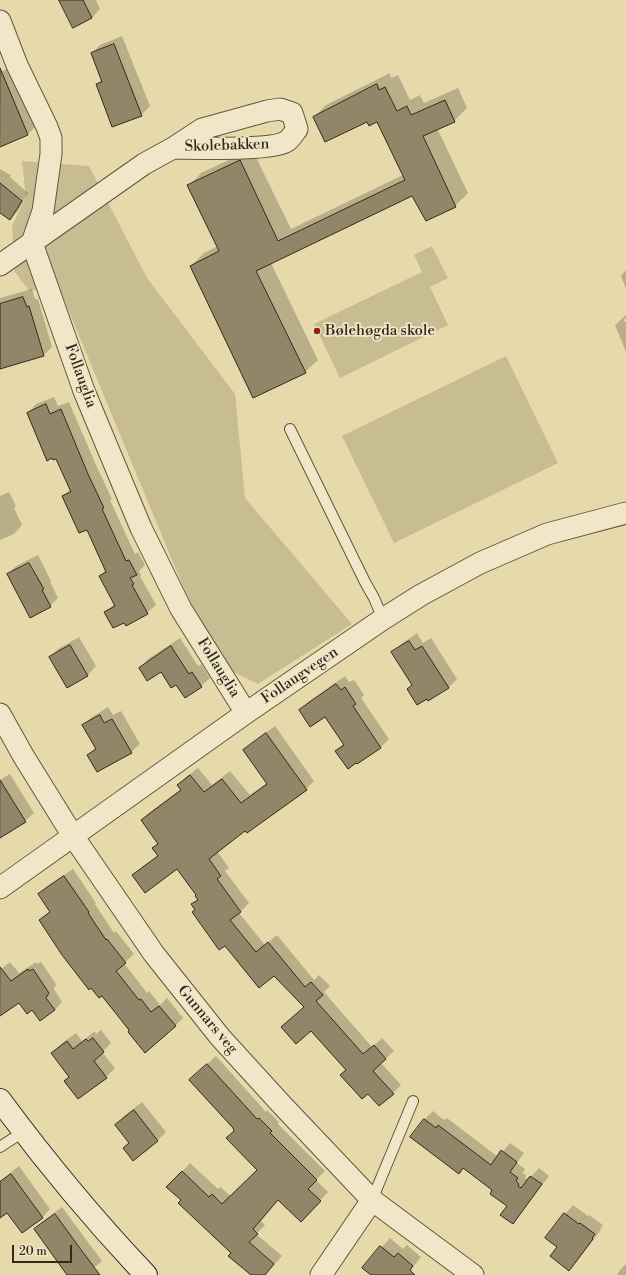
<!DOCTYPE html>
<html>
<head>
<meta charset="utf-8">
<style>
	body { margin:0 }
	#map { position:relative; width:626px; height:1275px; overflow:hidden; background:#e7daaa; font-family:"Libre Bodoni",serif }
	canvas { display:block }
	.scale { position:absolute; left:12px; top:1245px; width:60px; height:18px; box-sizing:border-box; border:2px solid #332a1e; border-top:0; padding-left:5px; font-size:12px; line-height:14px; white-space:nowrap; color:#332a1e; -webkit-text-stroke:3px #efe7c8; paint-order:stroke }
</style>
</head>
<body>
<div id="map">
<canvas width="626" height="1275"></canvas>
<div class="scale">20 m</div>
</div>
<script>
const c = document.querySelector('canvas').getContext('2d');
c.lineJoin = 'round';
function fillPath(path, color) { c.fillStyle = color; c.fill(path, 'evenodd'); }
function stroke(path, color, width, dash) { c.strokeStyle = color; c.lineWidth = width; c.lineCap = dash ? 'butt' : 'round'; c.setLineDash(dash || []); c.stroke(path); }
function write(font, color, halo, rows, align = 'center') {
  c.font = font + ' "Libre Bodoni",serif'; c.lineWidth = 3.5; c.setLineDash([]); c.textBaseline = 'middle'; c.strokeStyle = halo; c.fillStyle = color; for (const [text, x, y, turn = 0] of rows) {
    c.save(); c.translate(x, y); c.rotate((+turn || 0) * Math.PI / 180); c.textAlign = isNaN(turn) ? turn : align; if (halo) c.strokeText(text, 0, 0); c.fillText(text, 0, 0); c.restore();
  }
}
fillPath(new Path2D(`
	M 22,161 L 89,166 L 147,278 L 235,394 L 245,498 L 352,624 L 258,684 L 219,665 L 182,584 L 58,285 L 29,291 L 15,272 L 12,226 L 26,197 Z
	M 432,246 L 448,278 L 430,287 L 448,325 L 340,378 L 314,324 L 422,272 L 414,255 Z
	M 506,356 L 558,463 L 394,543 L 342,436 Z`), '#c8bc92');
fillPath(new Path2D(`
	M 60,0 L 96,0 L 100,9 L 92,18 Z
	M 122,36 L 150,106 L 141,115 L 97,84 L 102,79 L 92,53 L 100,45 Z
	M 12,67 L 36,126 L 28,134 L 0,146 L 0,72 Z
	M 390,73 L 391,78 L 398,75 L 410,100 L 420,95 L 424,103 L 458,88 L 467,108 L 454,121 L 437,128 L 468,193 L 455,206 L 413,194 L 271,263 L 318,360 L 305,372 L 191,266 L 204,253 L 218,246 L 189,186 L 201,173 L 252,149 L 291,229 L 403,175 L 378,121 L 314,117 L 326,105 Z
	M 0,169 L 11,175 L 10,177 L 28,193 L 18,211 L 10,219 L 2,213 L 0,214 Z
	M 626,270 L 626,289 L 621,276 Z
	M 32,289 L 35,299 L 38,299 L 52,347 L 44,355 L 0,369 L 0,298 Z
	M 626,315 L 626,319 L 624,319 L 624,322 L 626,321 L 626,352 L 615,325 Z
	M 54,397 L 58,406 L 69,402 L 96,465 L 112,499 L 110,500 L 135,554 L 138,552 L 145,565 L 139,571 L 141,575 L 140,576 L 156,605 L 147,613 L 125,621 L 106,612 L 115,603 L 100,576 L 106,570 L 87,529 L 63,496 L 71,488 L 56,458 L 28,413 L 36,404 Z
	M 9,492 L 16,506 L 14,508 L 22,525 L 14,534 L 0,540 L 0,496 Z
	M 38,555 L 51,581 L 50,582 L 58,598 L 50,606 L 8,574 L 16,566 Z
	M 417,633 L 423,643 L 431,638 L 457,679 L 449,687 L 429,700 L 427,697 L 408,689 L 413,684 L 392,652 L 401,644 Z
	M 79,637 L 96,666 L 88,675 L 68,687 L 50,657 L 58,649 Z
	M 180,638 L 198,666 L 201,664 L 210,678 L 201,686 L 177,683 L 161,671 L 140,668 L 148,659 Z
	M 345,676 L 349,682 L 354,680 L 364,695 L 361,698 L 389,739 L 381,747 L 358,763 L 336,751 L 344,743 L 325,716 L 300,710 L 308,702 Z
	M 108,707 L 113,715 L 121,711 L 140,744 L 131,752 L 89,755 L 96,747 L 83,725 L 92,717 Z
	M 275,726 L 314,781 L 306,789 L 248,832 L 246,829 L 217,851 L 229,868 L 225,871 L 249,903 L 239,913 L 265,945 L 277,935 L 314,980 L 319,975 L 330,986 L 324,992 L 372,1047 L 382,1038 L 394,1051 L 381,1063 L 401,1085 L 393,1093 L 347,1070 L 305,1007 L 274,974 L 196,909 L 193,904 L 198,899 L 198,895 L 178,868 L 134,875 L 142,867 L 158,855 L 153,848 L 159,843 L 142,820 L 150,812 L 181,789 L 178,785 L 186,777 L 198,768 L 212,785 L 230,771 L 250,795 L 268,782 L 245,750 L 253,742 Z
	M 10,774 L 34,813 L 25,821 L 0,836 L 0,780 Z
	M 73,869 L 96,903 L 95,904 L 114,933 L 116,931 L 134,954 L 124,963 L 147,993 L 149,991 L 160,1005 L 167,998 L 183,1018 L 175,1026 L 131,1030 L 40,920 L 50,911 L 39,894 L 47,886 Z
	M 10,962 L 19,973 L 36,962 L 37,964 L 41,962 L 56,984 L 54,989 L 62,1002 L 55,1010 L 32,1009 L 20,1002 L 0,1012 L 0,970 Z
	M 101,1030 L 111,1043 L 102,1052 L 115,1068 L 106,1077 L 78,1098 L 65,1081 L 70,1076 L 52,1053 L 61,1044 L 76,1033 L 82,1041 L 95,1031 L 96,1034 Z
	M 216,1056 L 266,1112 L 267,1110 L 279,1122 L 278,1124 L 325,1171 L 316,1180 L 328,1192 L 301,1221 L 278,1200 L 261,1221 L 265,1225 L 256,1234 L 282,1256 L 265,1275 L 252,1275 L 182,1200 L 182,1172 L 190,1163 L 218,1189 L 220,1187 L 231,1196 L 258,1170 L 234,1128 L 190,1080 Z
	M 142,1102 L 166,1132 L 157,1141 L 116,1125 L 124,1116 Z
	M 433,1111 L 444,1120 L 447,1118 L 498,1157 L 510,1143 L 524,1153 L 517,1163 L 525,1169 L 523,1173 L 526,1175 L 525,1177 L 528,1180 L 539,1168 L 549,1176 L 520,1215 L 512,1223 L 508,1206 L 494,1189 L 464,1167 L 459,1173 L 412,1137 L 425,1119 Z
	M 19,1166 L 50,1209 L 42,1218 L 8,1211 L 0,1217 L 0,1181 Z
	M 573,1205 L 588,1216 L 589,1215 L 603,1225 L 600,1229 L 601,1230 L 577,1261 L 569,1269 L 558,1247 L 547,1238 L 565,1214 Z
	M 62,1207 L 102,1261 L 88,1273 L 90,1275 L 67,1275 L 68,1274 L 35,1229 L 42,1222 Z
	M 390,1238 L 403,1249 L 407,1245 L 421,1257 L 410,1271 L 414,1275 L 372,1275 L 363,1268 Z
	M 626,1264 L 626,1275 L 617,1275 L 620,1270 Z`), '#0003');
const building = new Path2D(`
	M 59,0 L 83,0 L 92,18 L 73,28 Z
	M 114,44 L 142,116 L 112,127 L 96,84 L 102,82 L 91,53 Z
	M 0,68 L 28,135 L 0,147 Z
	M 377,84 L 379,90 L 385,87 L 397,111 L 407,106 L 411,115 L 445,100 L 455,122 L 423,136 L 456,207 L 426,221 L 412,196 L 256,271 L 306,373 L 253,398 L 190,266 L 219,251 L 187,185 L 240,160 L 278,241 L 405,180 L 377,122 L 369,126 L 367,122 L 325,142 L 313,117 Z
	M 0,183 L 22,201 L 10,220 L 0,213 Z
	M 23,297 L 27,307 L 29,306 L 44,356 L 0,369 L 0,304 Z
	M 46,404 L 50,414 L 61,409 L 88,474 L 104,508 L 102,509 L 126,561 L 129,560 L 137,575 L 130,578 L 134,584 L 132,585 L 148,614 L 126,626 L 124,623 L 113,628 L 104,612 L 115,606 L 99,576 L 106,572 L 87,530 L 79,533 L 62,496 L 71,492 L 56,459 L 53,460 L 52,458 L 47,461 L 27,413 Z
	M 29,563 L 44,589 L 42,590 L 51,607 L 30,618 L 7,574 Z
	M 409,641 L 415,650 L 422,646 L 449,688 L 428,701 L 427,699 L 417,705 L 407,689 L 412,685 L 391,652 Z
	M 70,645 L 88,676 L 67,688 L 49,657 Z
	M 171,646 L 189,674 L 192,672 L 202,687 L 185,698 L 176,685 L 171,688 L 161,672 L 147,681 L 139,668 Z
	M 336,684 L 341,690 L 345,687 L 356,704 L 353,706 L 381,748 L 357,764 L 356,763 L 348,769 L 335,751 L 344,745 L 325,717 L 310,727 L 299,710 Z
	M 100,715 L 104,723 L 112,719 L 132,753 L 97,772 L 87,755 L 96,749 L 82,725 Z
	M 266,733 L 307,790 L 247,833 L 245,831 L 209,859 L 221,876 L 217,879 L 241,912 L 230,920 L 256,952 L 268,942 L 305,987 L 311,982 L 323,995 L 316,1001 L 363,1054 L 374,1045 L 386,1059 L 373,1071 L 394,1094 L 379,1106 L 368,1094 L 362,1099 L 340,1075 L 346,1070 L 311,1031 L 296,1044 L 281,1027 L 304,1007 L 274,976 L 259,988 L 225,946 L 219,950 L 192,912 L 195,910 L 191,904 L 198,900 L 195,896 L 196,895 L 177,869 L 145,893 L 132,875 L 158,856 L 152,848 L 158,844 L 141,820 L 181,790 L 177,785 L 190,775 L 204,792 L 222,779 L 241,803 L 267,784 L 243,750 Z
	M 0,780 L 26,822 L 0,838 Z
	M 64,876 L 89,912 L 88,913 L 106,940 L 107,939 L 126,963 L 116,971 L 139,1000 L 141,999 L 151,1012 L 159,1006 L 176,1026 L 145,1053 L 128,1032 L 129,1030 L 102,996 L 99,998 L 91,988 L 89,990 L 62,955 L 39,920 L 50,912 L 38,894 Z
	M 0,967 L 11,981 L 28,969 L 29,971 L 33,969 L 49,993 L 46,998 L 55,1010 L 40,1021 L 32,1010 L 27,1014 L 19,1003 L 0,1016 Z
	M 93,1038 L 104,1052 L 94,1061 L 107,1078 L 78,1099 L 64,1081 L 69,1077 L 51,1053 L 67,1041 L 73,1049 L 86,1039 L 88,1041 Z
	M 207,1064 L 257,1119 L 259,1118 L 272,1131 L 270,1133 L 317,1180 L 308,1189 L 321,1201 L 301,1222 L 278,1200 L 253,1229 L 258,1234 L 249,1242 L 274,1264 L 265,1275 L 251,1275 L 228,1256 L 231,1253 L 178,1203 L 181,1200 L 166,1187 L 182,1171 L 209,1197 L 212,1194 L 222,1204 L 257,1170 L 226,1138 L 234,1131 L 233,1128 L 189,1080 Z
	M 134,1110 L 158,1141 L 133,1161 L 123,1148 L 129,1143 L 115,1125 Z
	M 424,1119 L 436,1128 L 438,1125 L 491,1165 L 501,1150 L 517,1162 L 510,1172 L 518,1178 L 516,1181 L 519,1184 L 518,1186 L 521,1188 L 530,1176 L 542,1184 L 513,1224 L 500,1215 L 507,1206 L 490,1194 L 492,1190 L 463,1168 L 459,1174 L 410,1137 Z
	M 11,1174 L 43,1218 L 22,1233 L 7,1213 L 0,1218 L 0,1182 Z
	M 564,1213 L 579,1224 L 580,1223 L 595,1234 L 592,1238 L 593,1239 L 569,1271 L 550,1256 L 557,1247 L 545,1238 Z
	M 55,1214 L 79,1247 L 100,1275 L 67,1275 L 34,1229 Z
	M 380,1246 L 394,1257 L 398,1253 L 413,1266 L 410,1270 L 415,1275 L 371,1275 L 362,1268 Z`);
fillPath(building, '#918667');
stroke(building, '#332a1e', 1);
const lane = new Path2D(`
	M 290,429 L 365,582 L 374,598 L 383,619
	M 0,1147 L 23,1132
	M 372,1200 L 413,1101`);
const street = new Path2D(`
	M 0,21 L 17,65 L 47,127 L 51,138 L 51,154 L 43,211 L 32,243 L 84,391 L 141,528 L 181,609 L 246,713
	M 0,265 L 144,164 L 173,148 L 202,129 L 267,111 L 280,109 L 292,113 L 297,129 C 294,133 291,138 287,141 C 274,151 194,148 173,148
	M 0,714 L 24,757 L 73,836 L 154,954 L 220,1037 L 282,1105 L 372,1200 L 473,1275
	M 0,888 L 246,713 L 383,619 L 421,595 L 480,563 L 547,534 L 626,513
	M 321,1275 L 372,1200`);
const secondary = new Path2D(`
	M 0,1100 C 45,1161 94,1220 146,1275`);
stroke(lane, '#605641', 12);
stroke(street, '#605641', 23);
stroke(secondary, '#332a1e', 24);
stroke(lane, '#efe7c8', 10);
stroke(street, '#efe7c8', 21);
stroke(secondary, '#efe7c8', 22);
for (const [x, y, r, color] of [
	[317,331,4,"#8f2418"]
]) { const dot = new Path2D(); dot.arc(x, y, r, 0, 2 * Math.PI); c.fillStyle = color; c.fill(dot); stroke(dot, '#efe7c8', 1.5); }
write('15px', '#332a1e', '#efe7c8', [
	["Skolebakken",227,146,-2],
	["Follauglia",80,376,70],
	["Follauglia",218,668,58],
	["Follaugvegen",300,676,-34],
	["Gunnars veg",207,1020,50]
]);
write('15px', '#332a1e', '#efe7c8', [
	["Bølehøgda skole",325,331]
], 'left');
</script>
</body>
</html>
